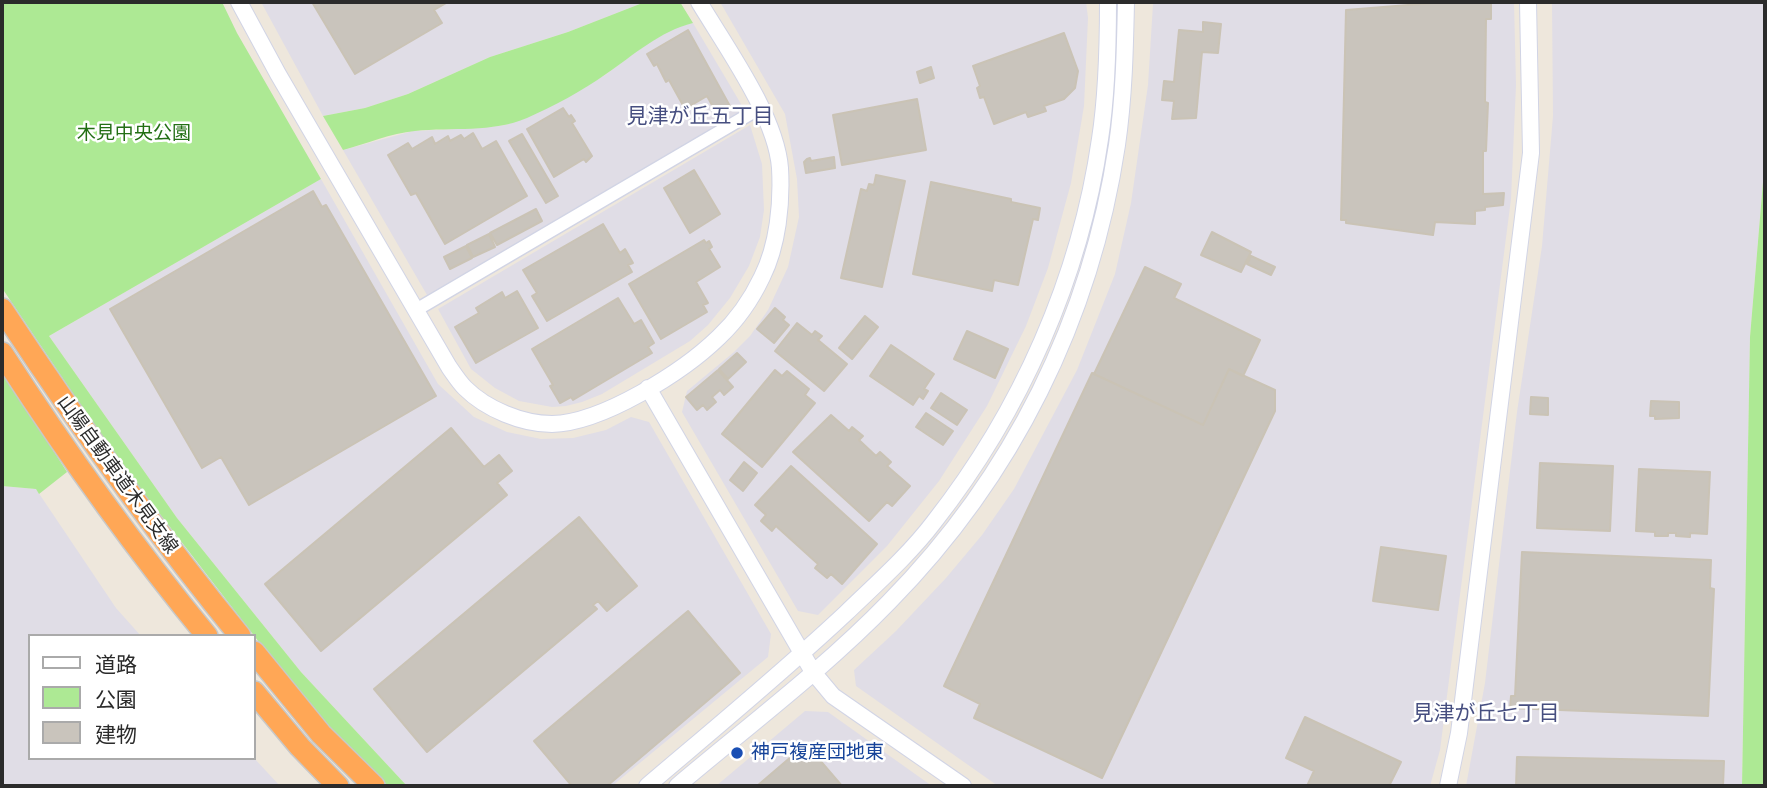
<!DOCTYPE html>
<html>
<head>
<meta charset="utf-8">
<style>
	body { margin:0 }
	#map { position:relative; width:1767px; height:788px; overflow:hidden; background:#eee7dc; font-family:Arial,"Noto Sans JP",sans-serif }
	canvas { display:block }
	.frame { position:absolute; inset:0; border:4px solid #2b2b2b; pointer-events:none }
	.legend { position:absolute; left:28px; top:634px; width:228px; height:126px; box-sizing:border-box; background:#fff; border:2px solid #aaa; margin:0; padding:9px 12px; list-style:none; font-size:21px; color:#2b2b2b }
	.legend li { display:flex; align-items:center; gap:14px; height:35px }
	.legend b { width:35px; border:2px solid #aaa }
</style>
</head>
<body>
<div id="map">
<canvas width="1767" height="788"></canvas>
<div class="frame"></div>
<ul class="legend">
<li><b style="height:9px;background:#fff"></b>道路</li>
<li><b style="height:19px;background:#ade994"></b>公園</li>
<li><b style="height:19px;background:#c9c4bc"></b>建物</li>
</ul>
</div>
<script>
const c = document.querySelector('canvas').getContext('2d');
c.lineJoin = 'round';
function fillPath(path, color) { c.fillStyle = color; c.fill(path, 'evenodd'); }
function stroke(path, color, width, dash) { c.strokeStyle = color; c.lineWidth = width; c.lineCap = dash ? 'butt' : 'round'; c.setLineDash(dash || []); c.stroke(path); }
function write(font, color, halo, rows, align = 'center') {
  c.font = font + ' Arial,"Noto Sans JP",sans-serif'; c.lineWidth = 5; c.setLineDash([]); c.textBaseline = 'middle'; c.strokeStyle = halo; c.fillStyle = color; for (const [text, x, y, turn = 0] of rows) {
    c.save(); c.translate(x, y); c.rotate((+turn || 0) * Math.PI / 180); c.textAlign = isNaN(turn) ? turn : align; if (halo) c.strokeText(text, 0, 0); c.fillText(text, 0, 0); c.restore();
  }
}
fillPath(new Path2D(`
	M 261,2 L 645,2 L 568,32 L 490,57 L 408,94 L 365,108 L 323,116 Z
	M 720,2 L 1086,2 L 1088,18 L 1084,106 L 1071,183 L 1048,268 L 1026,326 L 987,406 L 939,481 L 887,546 L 818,615 L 798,611 L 682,412 L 687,391 L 734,352 L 750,336 L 768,310 L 788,267 L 799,217 L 797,179 L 785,114 Z
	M 1179,2 L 1514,2 L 1516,85 L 1511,199 L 1440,750 L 1430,786 L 998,786 L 856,686 L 854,670 L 896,631 L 946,578 L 982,535 L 1014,489 L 1077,370 L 1115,274 L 1131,203 L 1148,85 L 1153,4 Z
	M 1552,2 L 1765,2 L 1765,158 L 1750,337 L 1742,786 L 1466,786 L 1485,683 L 1517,412 L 1542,246 L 1553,116 Z
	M 693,23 L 744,109 L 427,295 L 343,150 L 413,131 L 479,128 L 505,125 L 526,118 L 605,75 L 637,51 L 674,27 Z
	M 750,125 L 762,164 L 764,210 L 760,237 L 749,266 L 730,298 L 708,325 L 690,341 L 602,394 L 582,402 L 566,406 L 552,407 L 519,401 L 495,388 L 471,369 L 438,309 Z
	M 321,179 L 438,384 L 474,417 L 507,432 L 541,439 L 573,438 L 606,430 L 631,417 L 649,422 L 771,634 L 768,657 L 612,786 L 407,786 L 301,672 L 177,518 L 49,336 Z
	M 2,486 L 36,489 L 116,608 L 141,636 L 30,636 L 30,758 L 254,758 L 280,786 L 2,786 Z
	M 805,711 L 828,712 L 932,786 L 716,786 Z`), '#e0dde6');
fillPath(new Path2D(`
	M 2,2 L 222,2 L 237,33 L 321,179 L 49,336 L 177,518 L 301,672 L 407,786 L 388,786 L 334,734 L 293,686 L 115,456 L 2,288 Z
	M 645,2 L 680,2 L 693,23 C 660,31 634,55 606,74 C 584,90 552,107 527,118 C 492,133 452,127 415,131 C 391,133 366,144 343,150 L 323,116 L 365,108 L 408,94 L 490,57 L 568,32 Z
	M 1765,158 L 1765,786 L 1742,786 L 1750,337 Z
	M 2,370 L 67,472 L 39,494 L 36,489 L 2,486 Z`), '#ade994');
const building = new Path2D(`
	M 312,2 L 448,2 L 434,10 L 442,23 L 355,74 Z
	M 1445,2 L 1491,2 L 1491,19 L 1486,19 L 1485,102 L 1488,103 L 1486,151 L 1483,151 L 1483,194 L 1504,193 L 1503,205 L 1485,207 L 1485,210 L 1475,211 L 1475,224 L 1435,222 L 1433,235 L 1346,223 L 1346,220 L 1341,220 L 1346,10 Z
	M 1203,22 L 1221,24 L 1218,53 L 1202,52 L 1196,118 L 1172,119 L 1174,101 L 1162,100 L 1164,81 L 1174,82 L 1179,30 L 1203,32 Z
	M 688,30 L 731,108 L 718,116 L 707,96 L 685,109 L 669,80 L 666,82 L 657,64 L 654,66 L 647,54 Z
	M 1064,33 L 1078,71 L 1075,88 L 1064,99 L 1044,106 L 1046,111 L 1028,117 L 1026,112 L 994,124 L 984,97 L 980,98 L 977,88 L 980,86 L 973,66 Z
	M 931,67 L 934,78 L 920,83 L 917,72 Z
	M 917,99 L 926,150 L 842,165 L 833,115 Z
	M 563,108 L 569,117 L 571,115 L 575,121 L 572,123 L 592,156 L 586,162 L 584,159 L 554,177 L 527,129 Z
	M 473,133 L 482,149 L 496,141 L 527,196 L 445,244 L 416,193 L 411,195 L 388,155 L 408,143 L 412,149 L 432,137 L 435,144 L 448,136 L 450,141 L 461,135 L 464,139 Z
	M 522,134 L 558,196 L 546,203 L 509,141 Z
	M 834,157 L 835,168 L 806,173 L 804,162 L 807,159 L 810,158 L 811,161 Z
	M 694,170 L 720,214 L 690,233 L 664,188 Z
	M 876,175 L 905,181 L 882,287 L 841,278 L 861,189 L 867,191 L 869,184 L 874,185 Z
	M 931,182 L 1011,199 L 1011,202 L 1040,208 L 1038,220 L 1033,219 L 1018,285 L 994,280 L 992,291 L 913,274 Z
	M 313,191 L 322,207 L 326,205 L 436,396 L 249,505 L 221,457 L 202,468 L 110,309 Z
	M 536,209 L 542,221 L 497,245 L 490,233 Z
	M 603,224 L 620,253 L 625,249 L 633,263 L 628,265 L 632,272 L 547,321 L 532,296 L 537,293 L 523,270 Z
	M 1212,232 L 1251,252 L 1241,272 L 1201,255 Z
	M 489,234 L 495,247 L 473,257 L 467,245 Z
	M 704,240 L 706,243 L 709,241 L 712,247 L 709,249 L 720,267 L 696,282 L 708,303 L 703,305 L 707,312 L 661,339 L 629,284 Z
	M 466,246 L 472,258 L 450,269 L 444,257 Z
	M 1251,256 L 1275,267 L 1271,275 L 1247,264 Z
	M 1145,267 L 1181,284 L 1174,298 L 1260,340 L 1243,376 L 1229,369 L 1203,425 L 1094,374 Z
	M 517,291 L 538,328 L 476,363 L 455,327 L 479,313 L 476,308 L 502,292 L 505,298 Z
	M 618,298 L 634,324 L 641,320 L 654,343 L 648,347 L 652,353 L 573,400 L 571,397 L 560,403 L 550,386 L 553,385 L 532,349 Z
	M 775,308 L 785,317 L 783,320 L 789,325 L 774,343 L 757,329 Z
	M 865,316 L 878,327 L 852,359 L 839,348 Z
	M 797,323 L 812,335 L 815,331 L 822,336 L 818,340 L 847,364 L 824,391 L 775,351 Z
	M 967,331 L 1008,349 L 995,378 L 954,359 Z
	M 891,345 L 934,374 L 924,389 L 928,391 L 923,399 L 919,396 L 913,405 L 870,376 Z
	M 737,353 L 746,362 L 728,379 L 719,369 Z
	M 1229,369 L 1275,390 L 1275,411 L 1102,778 L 974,718 L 980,704 L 944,686 L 1092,373 L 1203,425 Z
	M 718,370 L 733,387 L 724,395 L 720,390 L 712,397 L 716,402 L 707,410 L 703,405 L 697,410 L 686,397 Z
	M 775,370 L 782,376 L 787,371 L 809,389 L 805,395 L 815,403 L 762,467 L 722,434 Z
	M 941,393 L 967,410 L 957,425 L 931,408 Z
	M 1531,397 L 1548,398 L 1548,415 L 1530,414 Z
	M 1651,401 L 1679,402 L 1679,418 L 1655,419 L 1655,416 L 1650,416 Z
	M 926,413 L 953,431 L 943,445 L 916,427 Z
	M 831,415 L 849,431 L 852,427 L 863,436 L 859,440 L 876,456 L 880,452 L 891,462 L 887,466 L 910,486 L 892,506 L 887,502 L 869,521 L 793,452 Z
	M 451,428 L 484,467 L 499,455 L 512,471 L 497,483 L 507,495 L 321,651 L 265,584 Z
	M 744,462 L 757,473 L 743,491 L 730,480 Z
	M 1540,463 L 1613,466 L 1610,531 L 1537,528 Z
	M 791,466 L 877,544 L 842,584 L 831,574 L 827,578 L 815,568 L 818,564 L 776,526 L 772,531 L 761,521 L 766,515 L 755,505 Z
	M 1639,469 L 1710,472 L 1707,534 L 1690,533 L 1690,537 L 1676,536 L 1676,533 L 1668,533 L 1668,536 L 1655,536 L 1655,532 L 1636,531 Z
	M 579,517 L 637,586 L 607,611 L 598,601 L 593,605 L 597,609 L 427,752 L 374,689 Z
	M 1381,547 L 1446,556 L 1438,610 L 1373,601 Z
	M 1522,552 L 1711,560 L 1710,588 L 1714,589 L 1708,716 L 1510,708 L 1511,696 L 1515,696 Z
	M 688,611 L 740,673 L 607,786 L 572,786 L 534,741 Z
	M 1305,717 L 1401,762 L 1389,786 L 1307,786 L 1314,771 L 1286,758 Z
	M 806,744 L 842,786 L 757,786 Z
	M 1517,757 L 1724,761 L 1723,786 L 1516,786 Z`);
fillPath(building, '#c9c4bc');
stroke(building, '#cac3b5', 2);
const street = new Path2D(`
	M 416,310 L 760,108`);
const secondary = new Path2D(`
	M 239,2 L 278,74 L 449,367 C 454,374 459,382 465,388 C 486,409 522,424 552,424 C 602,423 683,372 719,337 C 736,321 752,298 762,277 C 778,245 782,203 780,168 C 776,116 726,47 699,2
	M 648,388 L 813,672 L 833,696 L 963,786
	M 647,786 C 714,729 782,673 846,613 C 876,584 909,555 934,522 C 1021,411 1080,278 1100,139 C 1107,94 1108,47 1108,2
	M 677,786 C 748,726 824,669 889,602 C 1013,476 1091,319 1117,145 C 1124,97 1125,49 1126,2
	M 1448,786 L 1459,733 L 1531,153 L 1528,2`);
const highway = new Path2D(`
	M 2,309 C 76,421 154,531 240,636
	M 2,353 C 65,451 133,546 207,636
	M 254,652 L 321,734 L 374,786
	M 254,692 L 300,747 L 338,786`);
stroke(street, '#d1d4e5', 15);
stroke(secondary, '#d1d4e5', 18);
stroke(highway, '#c8c8c8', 24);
stroke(street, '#fff', 12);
stroke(secondary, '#fff', 16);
stroke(highway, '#ffa756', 21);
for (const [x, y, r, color] of [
	[737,753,7,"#1a4fb4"]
]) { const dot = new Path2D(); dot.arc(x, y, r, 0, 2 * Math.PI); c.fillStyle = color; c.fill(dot); stroke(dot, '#fff', 2.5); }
write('19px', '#236f15', '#fff', [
	["木見中央公園",134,134]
]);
write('19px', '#2b2b2b', '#fff', [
	["山陽自動車道木見支線",117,475,54]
]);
write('19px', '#164399', '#fff', [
	["神戸複産団地東",751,753]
], 'left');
write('21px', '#474f80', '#fff', [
	["見津が丘五丁目",700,117],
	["見津が丘七丁目",1486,714]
]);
</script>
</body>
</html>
